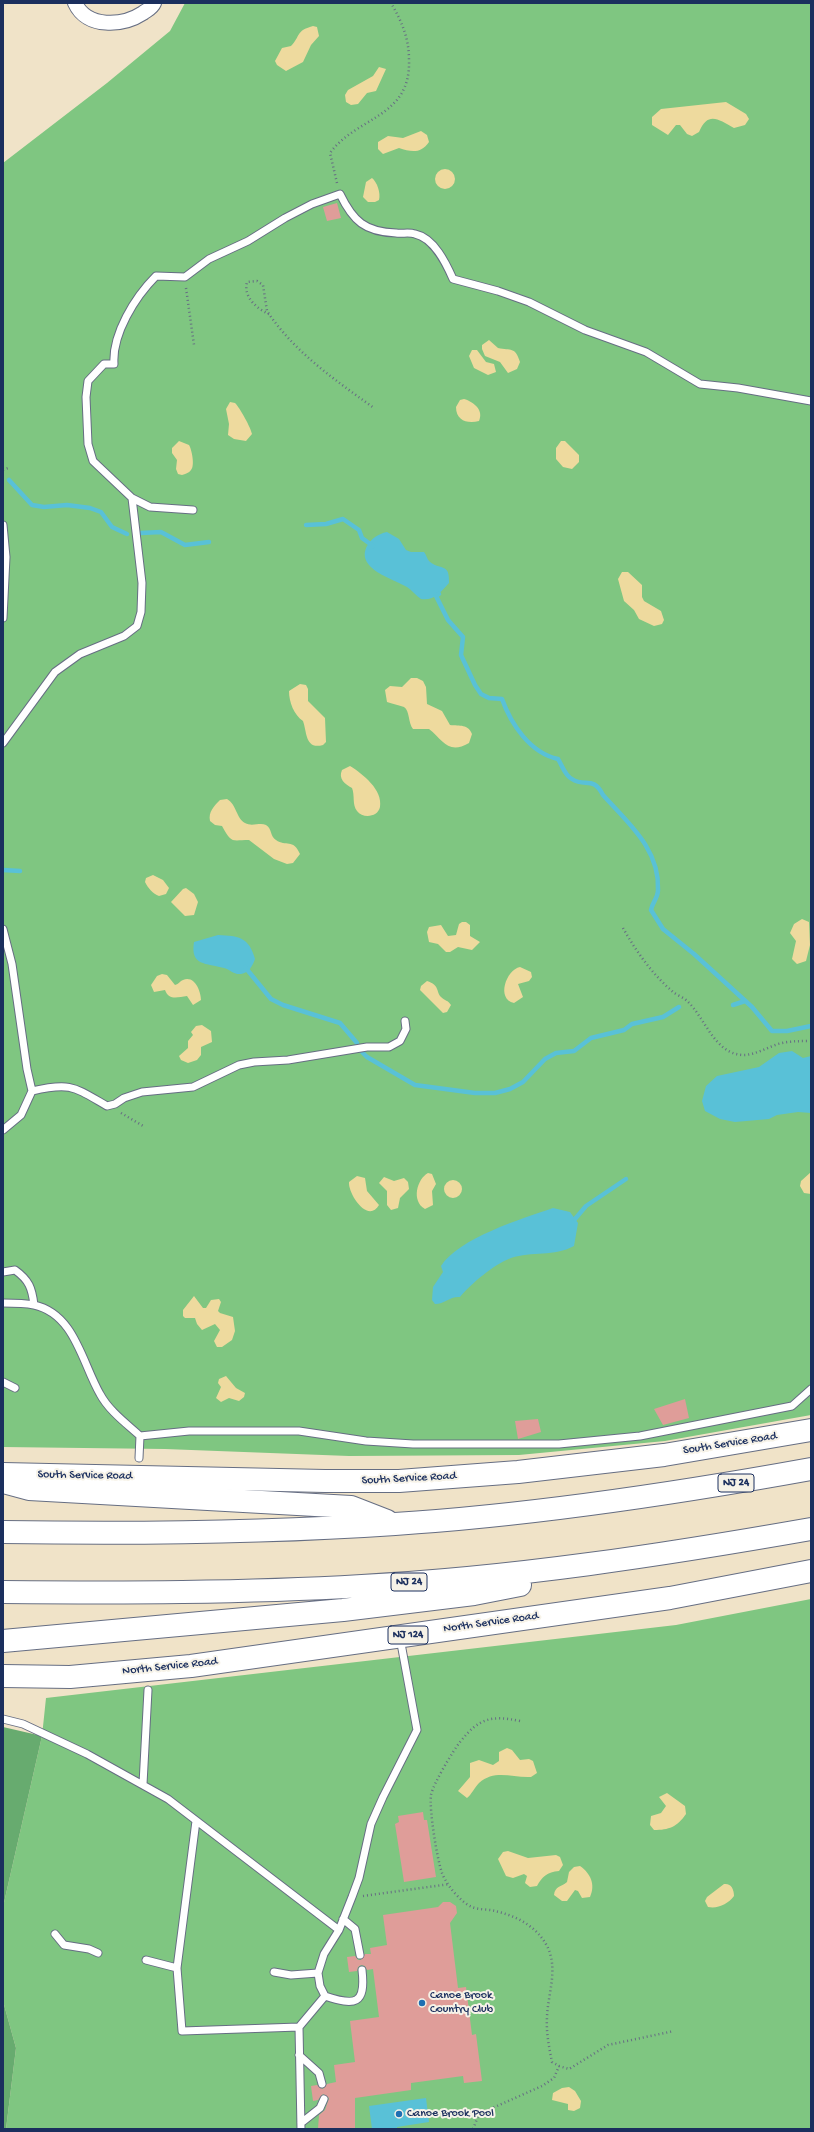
<!DOCTYPE html>
<html>
<head>
<meta charset="utf-8">
<style>
	body { margin:0 }
	#map { position:relative; width:814px; height:2132px; overflow:hidden; background:#f0e3c8; font-family:"Gochi Hand",sans-serif }
	canvas { display:block }
	.frame { position:absolute; inset:0; border:4px solid #1b2f5e; pointer-events:none }
</style>
</head>
<body>
<div id="map">
<canvas width="814" height="2132"></canvas>
<div class="frame"></div>
</div>
<script>
const c = document.querySelector('canvas').getContext('2d');
c.lineJoin = 'round';
function fillPath(path, color) { c.fillStyle = color; c.fill(path, 'evenodd'); }
function stroke(path, color, width, dash) { c.strokeStyle = color; c.lineWidth = width; c.lineCap = dash ? 'butt' : 'round'; c.setLineDash(dash || []); c.stroke(path); }
function write(font, color, halo, rows, align = 'center') {
  c.font = font + ' "Gochi Hand",sans-serif'; c.lineWidth = 4; c.setLineDash([]); c.textBaseline = 'middle'; c.strokeStyle = halo; c.fillStyle = color; for (const [text, x, y, turn = 0] of rows) {
    c.save(); c.translate(x, y); c.rotate((+turn || 0) * Math.PI / 180); c.textAlign = isNaN(turn) ? turn : align; if (halo) c.strokeText(text, 0, 0); c.fillText(text, 0, 0); c.restore();
  }
}
fillPath(new Path2D(`
	M 185,3 L 811,3 L 811,1415 L 665,1441 L 519,1455 L 349,1456 L 165,1449 L 3,1447 L 3,163 L 107,83 L 170,31 Z
	M 811,1599 L 811,2129 L 6,2129 L 16,2048 L 3,2001 L 3,1907 L 42,1736 L 46,1698 L 676,1625 Z`), '#7fc681');
fillPath(new Path2D(`
	M 3,1727 L 42,1736 L 3,1907 Z
	M 3,2001 L 16,2048 L 6,2129 L 3,2129 Z`), '#67ab6f');
fillPath(new Path2D(`
	M 313,26 L 317,27 L 319,36 L 311,45 L 303,62 L 286,71 L 277,65 L 275,61 L 282,48 L 291,46 C 301,36 295,31 313,26 Z
	M 379,67 L 386,69 L 376,91 L 367,93 L 358,104 L 351,105 L 346,102 L 345,95 L 348,90 L 373,76 Z
	M 726,102 L 746,114 L 749,119 L 745,125 L 734,128 C 718,119 708,111 699,132 L 692,136 L 687,134 L 680,125 L 676,125 L 668,135 L 652,125 L 652,117 L 661,109 Z
	M 421,131 L 427,135 L 429,142 C 421,154 411,152 399,148 L 383,154 L 378,149 L 378,142 L 388,136 L 403,138 Z
	M435 179a10 10 0 1 1 20 0a10 10 0 1 1-20 0Z
	M 372,178 C 377,182 381,193 379,200 L 375,202 L 368,202 L 363,197 L 366,182 Z
	M 489,340 L 498,348 C 511,351 515,346 520,362 L 517,369 L 508,373 L 500,362 L 485,356 L 482,349 L 482,345 Z
	M 472,350 L 477,350 L 486,362 L 494,364 L 496,372 L 488,375 L 474,368 L 469,356 Z
	M 464,399 C 474,402 484,410 479,421 C 468,424 456,421 456,407 L 460,400 Z
	M 230,402 L 235,403 C 240,408 251,428 252,434 L 246,441 L 234,439 L 228,435 L 229,424 L 226,409 Z
	M 179,441 L 189,445 C 192,450 195,466 191,470 C 189,473 185,474 182,475 L 178,474 L 176,469 L 177,460 L 172,453 L 172,448 Z
	M 561,441 L 565,441 L 579,455 L 579,462 L 572,469 L 563,467 L 556,459 L 556,448 Z
	M 622,572 L 628,572 L 642,585 L 642,597 L 644,601 L 661,611 L 664,620 L 662,624 L 654,626 L 639,619 L 634,610 L 624,601 L 618,579 Z
	M 411,678 L 417,678 L 423,681 L 426,687 L 427,704 L 442,711 L 450,725 C 460,726 468,724 472,734 L 469,743 C 448,755 443,740 429,729 L 413,729 C 408,723 410,711 404,707 C 399,705 392,704 387,702 L 385,690 L 390,686 L 402,687 Z
	M 300,684 L 306,685 L 308,689 L 308,701 L 325,718 L 326,742 L 323,745 C 305,750 307,732 303,721 C 294,715 289,702 289,691 Z
	M 350,766 C 363,774 383,790 380,807 C 378,817 363,819 357,811 C 352,805 355,795 352,788 C 345,784 338,779 342,770 Z
	M 227,799 C 237,805 236,818 245,823 C 252,827 260,822 266,825 C 272,828 270,837 276,840 C 286,847 293,838 300,854 L 293,863 L 287,864 L 274,859 L 249,840 C 231,840 232,844 222,826 L 215,825 L 210,821 C 208,812 214,806 220,800 Z
	M 153,875 L 163,880 L 169,888 L 166,894 L 159,896 C 153,894 148,888 145,882 L 146,878 Z
	M 186,888 L 194,894 L 198,902 L 194,915 L 185,916 L 171,902 L 183,889 Z
	M 802,919 L 809,922 L 810,945 L 806,961 L 797,964 L 792,959 L 796,941 L 790,933 L 794,924 Z
	M 462,922 L 466,922 L 470,925 L 470,936 L 480,942 L 472,950 L 458,947 L 450,952 L 446,952 L 438,944 L 429,942 L 427,932 L 429,927 L 441,925 L 448,936 L 456,935 L 459,924 Z
	M 520,967 L 531,972 L 532,977 L 529,981 L 518,984 L 523,997 L 514,1003 C 496,999 506,970 520,967 Z
	M 162,974 L 167,975 L 175,985 C 179,984 180,981 183,980 C 195,975 201,992 201,1000 L 193,1005 L 187,996 C 178,997 169,1001 165,990 L 154,992 L 151,985 L 157,976 Z
	M 427,981 C 440,985 436,992 441,997 C 445,1001 448,1000 451,1005 L 447,1012 L 443,1013 L 420,990 L 421,986 Z
	M 202,1025 L 211,1031 L 212,1042 L 201,1047 L 201,1055 L 197,1060 L 188,1063 L 181,1060 L 179,1056 L 188,1048 L 188,1041 L 193,1035 L 191,1032 L 196,1026 Z
	M 811,1172 L 811,1194 L 804,1193 L 800,1186 L 801,1181 Z
	M 428,1173 L 432,1174 L 436,1184 L 432,1191 L 433,1205 L 425,1209 C 411,1201 417,1179 428,1173 Z
	M 357,1176 L 365,1178 L 367,1191 L 379,1205 C 368,1224 348,1194 349,1182 Z
	M 384,1177 L 394,1181 L 404,1178 L 408,1182 L 409,1189 L 400,1198 L 398,1208 L 391,1210 L 387,1205 L 387,1191 L 379,1183 Z
	M444 1189a9 9 0 1 1 18 0a9 9 0 1 1-18 0Z
	M 194,1296 L 203,1308 L 206,1308 L 211,1300 L 219,1299 L 221,1302 L 218,1311 L 220,1313 L 233,1317 L 235,1331 L 232,1340 L 222,1347 L 217,1347 L 214,1341 L 220,1330 L 215,1324 L 202,1330 L 197,1324 L 195,1318 L 185,1318 L 183,1316 L 183,1310 Z
	M 226,1376 L 236,1388 L 245,1393 L 244,1397 L 239,1401 L 229,1398 L 221,1402 L 216,1398 L 221,1387 L 218,1383 L 219,1379 Z
	M 507,1748 L 512,1750 L 520,1760 L 529,1759 L 533,1761 L 537,1773 L 531,1777 C 512,1778 495,1769 479,1783 C 474,1788 472,1794 467,1798 L 458,1791 L 470,1777 L 470,1763 L 479,1760 L 493,1765 L 499,1761 L 499,1752 Z
	M 667,1793 L 685,1806 L 686,1814 C 677,1827 669,1830 654,1830 L 650,1825 L 651,1816 L 661,1813 L 666,1806 L 659,1797 Z
	M 508,1851 L 528,1858 L 556,1855 L 560,1857 L 563,1865 L 559,1871 C 547,1872 542,1877 537,1886 L 530,1887 L 525,1883 L 527,1876 L 524,1874 L 513,1878 L 506,1876 L 498,1859 L 503,1852 Z
	M 580,1866 C 590,1873 596,1884 590,1897 L 582,1898 L 578,1891 L 575,1890 L 567,1901 L 562,1901 L 554,1895 C 555,1886 561,1887 567,1882 L 569,1872 L 574,1867 Z
	M 724,1884 C 731,1883 734,1889 734,1896 C 728,1904 718,1909 708,1907 L 705,1901 L 707,1897 Z
	M 569,2087 L 575,2091 L 581,2101 L 580,2108 L 574,2111 L 568,2110 L 568,2104 L 552,2100 L 553,2093 L 562,2088 Z`), '#eeda9e');
fillPath(new Path2D(`
	M 387,532 L 399,539 L 406,550 L 411,552 L 424,552 C 426,554 427,559 429,561 C 440,571 450,562 449,583 C 440,593 434,601 421,599 C 416,596 412,590 407,587 C 394,579 355,569 367,546 C 372,538 378,534 387,532 Z
	M 218,935 C 239,936 249,937 255,959 C 253,965 249,973 241,974 C 234,975 229,969 224,968 C 206,963 190,966 194,942 Z
	M 792,1051 L 803,1058 L 811,1056 L 811,1113 L 798,1112 L 777,1115 L 769,1119 L 735,1122 L 720,1119 L 705,1111 L 702,1101 L 706,1086 L 717,1076 L 759,1067 L 779,1053 Z
	M 553,1208 L 570,1212 L 578,1223 L 574,1246 C 554,1257 532,1251 511,1258 C 493,1265 472,1283 460,1297 C 450,1296 445,1304 435,1304 L 432,1300 L 433,1287 L 443,1272 L 441,1266 C 459,1238 521,1219 553,1208 Z
	M 426,2098 L 429,2122 L 397,2127 L 397,2129 L 372,2129 L 369,2106 Z`), '#59c1d7');
stroke(new Path2D(`
	M 9,480 L 32,505 L 44,507 L 67,505 L 90,508 L 101,512 L 112,527 L 127,534
	M 306,525 L 326,524 L 343,519 L 359,530 L 362,538 L 373,546
	M 141,533 L 161,532 L 185,545 L 209,542
	M 439,594 L 436,596 L 448,620 L 463,637 L 461,655 L 475,685 L 481,694 L 489,698 L 502,699 C 511,724 530,753 558,759 C 562,765 565,776 572,779 C 585,788 593,775 603,795 C 628,823 660,849 658,890 C 658,898 652,903 651,910 L 663,929 L 694,954 L 752,1007 L 772,1031 L 787,1031 L 811,1026
	M 3,870 L 20,871
	M 245,967 L 271,999 L 283,1005 L 340,1023 L 357,1043
	M 733,1005 L 745,1001
	M 361,1051 L 367,1057 L 415,1085 L 475,1093 L 495,1093 L 510,1089 L 523,1082 L 545,1059 L 556,1053 L 574,1051 L 591,1038 L 624,1030 L 632,1024 L 663,1017 L 679,1007
	M 575,1219 L 586,1206 L 626,1179`), '#59c1d7', 4.5);
fillPath(new Path2D(`
	M 337,203 L 341,218 L 327,221 L 323,207 Z
	M 685,1399 L 689,1418 L 663,1425 L 654,1409 Z
	M 538,1419 L 541,1432 L 518,1439 L 515,1421 Z
	M 423,1812 L 424,1820 L 427,1820 L 436,1877 L 404,1882 L 395,1824 L 399,1822 L 398,1816 Z
	M 443,1902 L 450,1902 L 456,1906 L 457,1913 L 450,1923 L 458,1988 L 466,1987 L 472,2035 L 476,2034 L 482,2081 L 464,2083 L 463,2076 L 411,2083 L 411,2090 L 355,2098 L 355,2129 L 318,2129 L 319,2115 L 325,2110 L 329,2098 L 323,2094 L 318,2100 L 313,2101 L 311,2086 L 317,2085 L 323,2089 L 327,2084 L 336,2082 L 334,2065 L 355,2062 L 350,2021 L 379,2017 L 373,1969 L 367,1970 L 365,1966 L 361,1965 L 358,1967 L 357,1971 L 349,1972 L 347,1957 L 355,1956 L 358,1960 L 361,1960 L 365,1954 L 371,1954 L 370,1948 L 387,1945 L 383,1915 L 438,1907 Z`), '#df9d99');
const lane = new Path2D(`
	M 193,510 L 150,507 L 132,498 L 93,461 L 88,444 L 86,397 L 88,381 L 104,364 L 114,364 C 112,334 135,297 156,276 L 185,277 L 209,259 L 248,241 L 285,218 L 312,204 L 340,194 C 353,221 365,232 396,233 C 402,234 409,232 415,234 C 434,238 446,263 453,279 L 498,291 L 529,302 L 585,330 L 646,352 L 700,384 L 738,388 L 811,401
	M 3,525 L 6,557 L 3,618
	M 3,743 L 55,672 L 80,654 L 124,636 L 137,626 L 141,612 L 142,583 L 132,498
	M 3,929 L 12,964 L 27,1069 L 32,1091 L 21,1115 L 3,1130
	M 32,1091 C 71,1082 74,1087 107,1106 L 115,1104 L 124,1098 L 142,1092 L 193,1087 L 239,1065 L 254,1062 L 288,1060 L 367,1047 L 389,1047 L 400,1041 L 406,1029 L 405,1021
	M 3,1272 L 15,1270 C 29,1280 32,1288 34,1305
	M 3,1303 C 13,1303 24,1303 34,1305 C 75,1314 82,1363 100,1394 C 109,1411 127,1424 140,1436
	M 3,1382 L 15,1388
	M 139,1458 L 140,1436 L 189,1431 L 299,1431 L 366,1441 L 413,1444 L 559,1444 L 640,1436 L 792,1406 L 811,1389
	M 3,1719 L 23,1724 L 87,1754 L 168,1799 L 339,1930
	M 143,1784 L 148,1690
	M 196,1821 L 177,1968 L 182,2031 L 299,2027
	M 343,1919 L 355,1929 L 360,1955
	M 55,1934 L 64,1945 L 89,1949 L 98,1953
	M 146,1960 L 177,1968
	M 362,1970 C 366,2005 355,2006 325,1996 L 320,1986 L 318,1973 L 324,1954 L 339,1930 L 352,1897 L 359,1878 L 371,1824 L 383,1797 L 417,1730 L 400,1638
	M 274,1972 L 291,1975 L 318,1973
	M 299,2055 L 319,2073 L 322,2084
	M 301,2123 L 320,2108 L 324,2099
	M 301,2129 L 299,2027 L 325,1996`);
const street = new Path2D(`
	M 75,3 C 87,29 123,26 143,13 C 147,10 152,8 154,3`);
const primary = new Path2D(`
	M 3,1474 L 325,1481 L 399,1481 L 518,1472 L 664,1455 L 811,1430
	M 3,1676 L 70,1677 L 191,1666 L 670,1598 L 811,1571`);
const highway = new Path2D(`
	M 3,1482 L 29,1489 L 351,1507 L 387,1521
	M 3,1532 C 134,1534 264,1533 395,1524 C 534,1515 673,1494 811,1469
	M 3,1592 C 123,1593 242,1593 362,1586 C 513,1578 663,1555 811,1529
	M 3,1641 L 343,1610 L 474,1594 L 520,1585`);
stroke(lane, '#666e83', 9);
stroke(street, '#666e83', 16);
stroke(primary, '#666e83', 24);
stroke(highway, '#666e83', 24);
stroke(new Path2D(`
	M 337,183 L 330,153 C 357,116 411,118 409,60 C 409,38 402,22 391,3
	M 186,288 L 194,345
	M 269,314 C 257,309 243,297 247,282 L 257,281 L 263,285 L 267,311 C 294,352 335,380 374,408
	M 3,470 L 8,468
	M 623,928 C 636,951 652,974 672,991 C 676,995 683,997 687,1001 C 705,1017 714,1054 743,1055 C 755,1055 766,1048 778,1044 C 789,1041 799,1041 811,1041
	M 121,1113 L 145,1127
	M 520,1721 C 491,1715 479,1718 460,1742 C 453,1751 433,1784 431,1795 C 429,1809 437,1859 442,1873 C 446,1884 460,1902 472,1907 C 479,1910 488,1909 495,1911 C 517,1916 538,1927 548,1948 C 558,1971 548,1993 547,2017 C 546,2032 549,2047 552,2062 L 559,2066 L 569,2069 L 608,2045 L 674,2031
	M 363,1896 L 450,1884
	M 473,2129 L 479,2114 L 542,2086 L 554,2078 L 559,2066`), '#666e83', 2.5, [1, 3]);
stroke(lane, '#fff', 7);
stroke(street, '#fff', 14);
stroke(primary, '#fff', 22);
stroke(highway, '#fff', 22);
for (const [x, y, r, color] of [
	[422,2003,4,"#1f6fb2"],
	[399,2114,4,"#1f6fb2"]
]) { const dot = new Path2D(); dot.arc(x, y, r, 0, 2 * Math.PI); c.fillStyle = color; c.fill(dot); stroke(dot, '#f7f3e8', 1.5); }
for (const [x, y, w] of [
	[736,1483,36],
	[409,1582,36],
	[408,1635,40]
]) { const box = new Path2D(); box.roundRect(x - w / 2, y - 9, w, 18, 3); c.fillStyle = '#f7f3e8'; c.fill(box); stroke(box, '#1b2f5e', 1); }
write('bold 11px', '#1b2f5e', null, [
	["NJ 24",736,1483],
	["NJ 24",409,1582],
	["NJ 124",408,1635]
]);
write('12px', '#1b2f5e', '#f7f3e8', [
	["South Service Road",730,1444,-9],
	["South Service Road",85,1476,1],
	["South Service Road",409,1479,-3],
	["North Service Road",491,1623,-8],
	["North Service Road",170,1667,-6]
]);
write('12px', '#1b2f5e', '#f7f3e8', [
	["Canoe Brook",430,1996],
	["Country Club",430,2010],
	["Canoe Brook Pool",407,2114]
], 'left');
</script>
</body>
</html>
